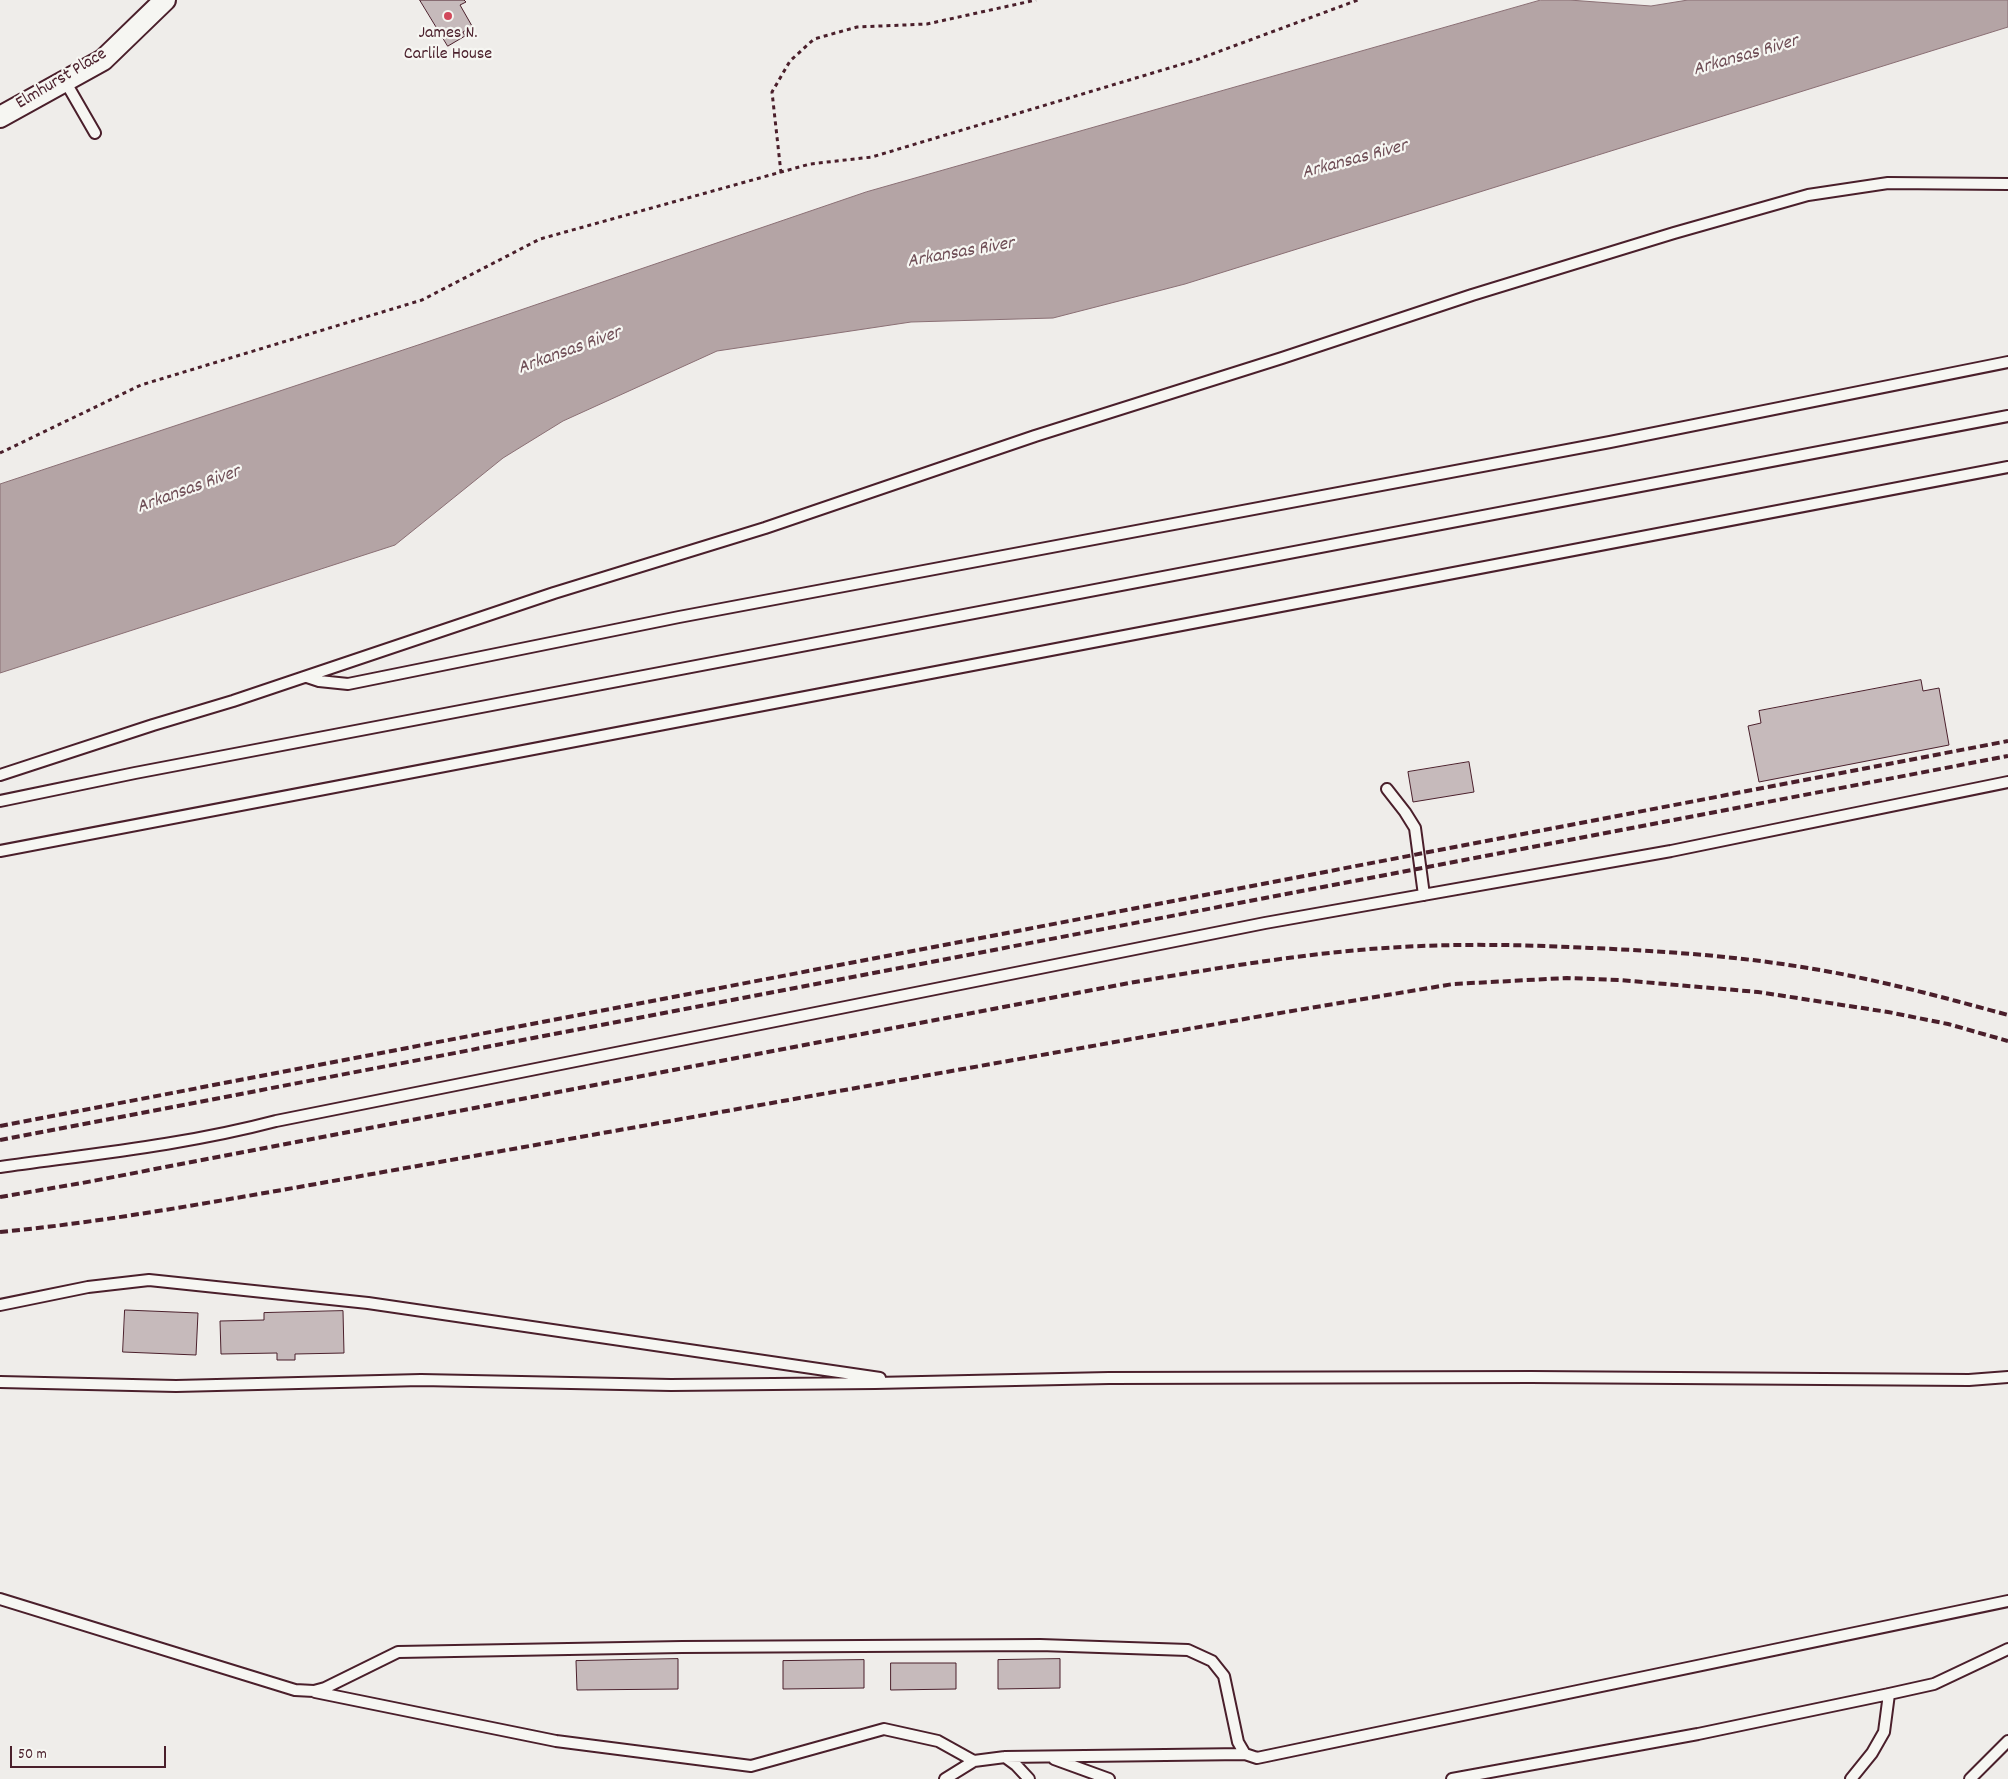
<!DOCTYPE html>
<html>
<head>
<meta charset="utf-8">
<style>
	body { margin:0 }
	#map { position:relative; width:2008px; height:1779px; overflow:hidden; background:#efedea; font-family:Dekko,sans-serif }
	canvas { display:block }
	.scale { position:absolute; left:10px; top:1746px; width:156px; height:22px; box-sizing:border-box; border:2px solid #4a1f2b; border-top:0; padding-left:6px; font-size:15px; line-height:18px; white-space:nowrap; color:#4a1f2b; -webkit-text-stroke:4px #f6f6f2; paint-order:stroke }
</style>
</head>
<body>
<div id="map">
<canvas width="2008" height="1779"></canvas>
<div class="scale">50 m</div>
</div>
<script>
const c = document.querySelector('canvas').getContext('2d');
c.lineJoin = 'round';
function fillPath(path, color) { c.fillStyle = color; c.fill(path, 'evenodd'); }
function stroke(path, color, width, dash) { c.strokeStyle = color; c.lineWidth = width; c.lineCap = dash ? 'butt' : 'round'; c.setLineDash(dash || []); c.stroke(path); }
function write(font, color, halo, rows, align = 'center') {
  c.font = font + ' Dekko,sans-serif'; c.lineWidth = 4.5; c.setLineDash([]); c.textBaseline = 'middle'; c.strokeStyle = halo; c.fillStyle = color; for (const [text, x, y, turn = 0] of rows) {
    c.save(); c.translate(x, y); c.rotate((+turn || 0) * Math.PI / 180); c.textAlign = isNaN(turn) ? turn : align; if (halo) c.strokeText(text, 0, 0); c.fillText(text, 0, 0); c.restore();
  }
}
const water = new Path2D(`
	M 1541,0 L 1569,0 L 1651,6 L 1688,0 L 2008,0 L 2008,27 L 1185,284 L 1053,318 L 911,322 L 717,351 L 563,421 L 503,458 L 395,545 L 0,673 L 0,484 L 421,344 L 866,192 Z`);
fillPath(water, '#b4a4a5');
stroke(water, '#8a6f74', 1);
const building = new Path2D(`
	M 420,0 L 464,0 L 466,2 L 460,5 L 472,26 L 463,32 L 465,36 L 448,46 Z
	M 1921,680 L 1923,691 L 1939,688 L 1949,745 L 1759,782 L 1748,726 L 1761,723 L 1759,711 Z
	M 1469,762 L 1474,792 L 1413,802 L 1408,772 Z
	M 125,1310 L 198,1313 L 196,1355 L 123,1352 Z
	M 343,1311 L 344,1353 L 295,1354 L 295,1360 L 277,1360 L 277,1353 L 221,1354 L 220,1321 L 264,1320 L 264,1313 Z
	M 678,1659 L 678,1689 L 577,1690 L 576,1661 Z
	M 1060,1659 L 1060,1688 L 998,1689 L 998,1660 Z
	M 864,1660 L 864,1688 L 783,1689 L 783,1661 Z
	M 891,1663 L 956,1663 L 956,1689 L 891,1690 Z`);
fillPath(building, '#c6babb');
stroke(building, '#4a1f2b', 1);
const service = new Path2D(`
	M 65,81 L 95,133
	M 307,677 L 319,681 L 348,684 L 679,617 L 1610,442 L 2008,362
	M 0,775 L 153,725 L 233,701 L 554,593 L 765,528 L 1035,436 L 1282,358 L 1472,295 L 1674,233 L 1808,195 L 1888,183 L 2008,184
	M 1387,789 L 1405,812 L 1415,828 L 1424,895
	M 0,801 L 135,773 L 2008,416
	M 0,851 L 2008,467
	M 0,1167 C 93,1154 185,1145 276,1121 L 1265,923 L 1671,851 L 2008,782
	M 0,1305 L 88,1287 L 149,1280 L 368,1303 L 880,1378
	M 0,1382 L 176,1386 L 421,1380 L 671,1385 L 875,1383 L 1109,1378 L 1531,1377 L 1969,1380 L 2008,1377
	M 0,1599 L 295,1690 L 314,1691 L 325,1688 L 398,1652 L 682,1647 L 1040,1645 L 1188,1650 L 1212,1661 L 1224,1676 L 1238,1742 L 1245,1754 L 1257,1758 L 2008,1601
	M 315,1692 L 556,1741 L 751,1766 L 884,1729 L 938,1741 L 974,1761
	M 1005,1757 L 1016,1765 L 1029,1779
	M 1054,1759 L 1109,1779
	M 945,1779 L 974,1761 L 1005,1757 L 1245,1754
	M 1452,1779 L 1698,1734 L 1889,1694 L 1934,1684 L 2008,1649
	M 1851,1779 L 1872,1753 L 1884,1732 L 1889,1694
	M 1970,1779 L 2008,1741`);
const minor = new Path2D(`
	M 0,117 L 103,60 L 165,0`);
stroke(service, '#4a1f2b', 14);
stroke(minor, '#4a1f2b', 24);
stroke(new Path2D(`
	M 781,173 L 772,92 L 790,61 L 814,39 L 857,27 L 927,24 L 1036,0
	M 0,453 L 141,385 L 422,300 L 540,239 L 810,164 L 872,157 L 1196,60 L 1358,0`), '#4a1f2b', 3, [4, 4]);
stroke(service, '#f6f6f2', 10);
stroke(minor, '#f6f6f2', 20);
stroke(new Path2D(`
	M 0,1126 L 2008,741
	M 0,1140 L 2008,756
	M 0,1197 L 82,1183 L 1129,983 C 1206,970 1282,957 1359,950 C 1436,943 1513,944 1591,948 C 1663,951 1736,956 1808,968 C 1876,979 1942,997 2008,1015
	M 0,1232 C 95,1223 189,1206 282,1190 L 1250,1018 L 1453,984 L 1567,978 L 1619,980 L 1758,992 L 1888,1012 L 1948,1024 L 2008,1041`), '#4a1f2b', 4, [8, 4]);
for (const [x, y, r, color] of [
	[448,16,5,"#d1495b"]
]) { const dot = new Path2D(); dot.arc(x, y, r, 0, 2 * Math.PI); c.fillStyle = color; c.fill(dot); stroke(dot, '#f6f6f2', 2); }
write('18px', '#4a1f2b', '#f6f6f2', [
	["James N.",448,35],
	["Carlile House",448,56]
]);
write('18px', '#4a1f2b', '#f6f6f2', [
	["Elmhurst Place",62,80,-31]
]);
write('italic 19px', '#6f4e56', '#f6f6f2', [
	["Arkansas River",1746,57,-16],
	["Arkansas River",1355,161,-15],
	["Arkansas River",961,254,-10],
	["Arkansas River",570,352,-20],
	["Arkansas River",189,491,-20]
]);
</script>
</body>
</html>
